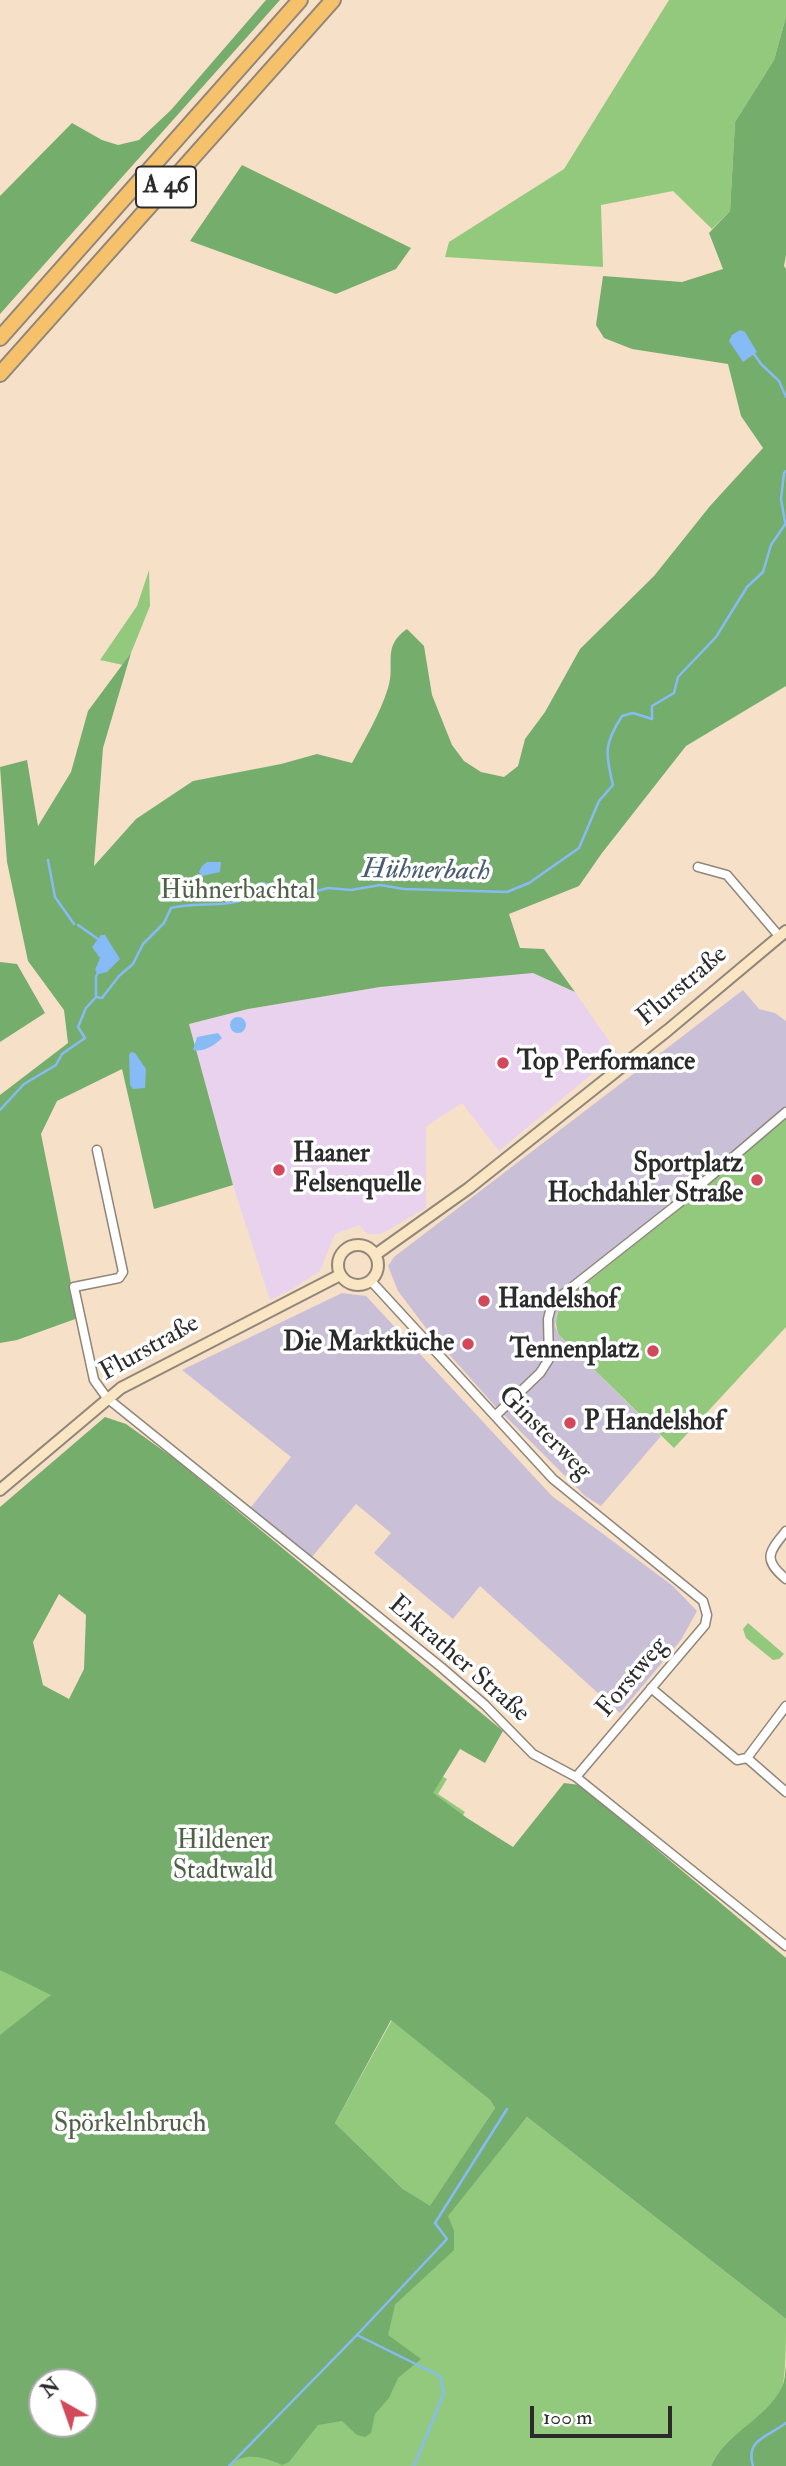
<!DOCTYPE html>
<html>
<head>
<meta charset="utf-8">
<style>
	body { margin:0 }
	#map { position:relative; width:786px; height:2466px; overflow:hidden; background:#f6e1c8; font-family:"IM FELL Double Pica",serif }
	canvas { display:block }
	.north { position:absolute; left:28px; top:2368px; width:70px; height:70px; box-sizing:border-box; background:#fff; border:2px solid #aaa; border-radius:50%; rotate:320deg; font-size:19px; font-weight:700; line-height:28px; text-align:center; color:#2b2b2b }
	.north::after { content:''; display:block; margin:auto; width:24px; height:32px; background:#d1495b; clip-path:polygon(50% 0,100% 100%,50% 72%,0 100%) }
	.scale { position:absolute; left:530px; top:2406px; width:142px; height:32px; box-sizing:border-box; border:4px solid #2b2b2b; border-top:0; padding-left:9px; font-size:21px; line-height:24px; white-space:nowrap; color:#2b2b2b; -webkit-text-stroke:5px #fff; paint-order:stroke }
</style>
</head>
<body>
<div id="map">
<canvas width="786" height="2466"></canvas>
<div class="north">N</div>
<div class="scale">100 m</div>
</div>
<script>
const c = document.querySelector('canvas').getContext('2d');
c.lineJoin = 'round';
function fillPath(path, color) { c.fillStyle = color; c.fill(path, 'evenodd'); }
function stroke(path, color, width, dash) { c.strokeStyle = color; c.lineWidth = width; c.lineCap = dash ? 'butt' : 'round'; c.setLineDash(dash || []); c.stroke(path); }
function write(font, color, halo, rows, align = 'center') {
  c.font = font + ' "IM FELL Double Pica",serif'; c.lineWidth = 7; c.setLineDash([]); c.textBaseline = 'middle'; c.strokeStyle = halo; c.fillStyle = color; for (const [text, x, y, turn = 0] of rows) {
    c.save(); c.translate(x, y); c.rotate((+turn || 0) * Math.PI / 180); c.textAlign = isNaN(turn) ? turn : align; if (halo) c.strokeText(text, 0, 0); c.fillText(text, 0, 0); c.restore();
  }
}
fillPath(new Path2D(`
	M 533,973 L 575,992 L 617,1053 L 499,1151 L 462,1103 L 431,1123 L 426,1127 L 426,1208 L 381,1234 L 367,1234 L 359,1225 L 335,1234 L 320,1271 L 289,1291 L 270,1300 L 233,1185 L 189,1024 L 248,1009 L 380,987 Z`), '#e8d2ee');
fillPath(new Path2D(`
	M 743,990 L 759,1009 L 775,1013 L 786,1021 L 786,1106 L 692,1187 L 559,1291 L 566,1299 L 557,1314 L 555,1326 L 559,1335 L 661,1436 L 601,1506 L 585,1496 L 494,1405 L 426,1328 L 398,1291 L 388,1266 L 394,1257 Z
	M 342,1293 L 366,1296 L 552,1496 L 673,1586 L 697,1611 L 681,1640 L 620,1713 L 480,1586 L 453,1619 L 374,1553 L 391,1533 L 356,1504 L 312,1557 L 251,1507 L 291,1457 L 182,1370 Z`), '#c9bfd7');
fillPath(new Path2D(`
	M 669,0 L 786,0 L 786,17 L 774,60 L 735,122 L 730,211 L 712,229 L 673,191 L 601,205 L 603,267 L 445,257 L 449,242 L 564,169 Z
	M 149,570 L 150,606 L 131,653 L 123,665 L 100,660 L 137,606 Z
	M 786,1118 L 786,1327 L 674,1448 L 559,1335 C 553,1321 557,1311 566,1299 L 689,1201 Z
	M 748,1623 L 784,1654 L 779,1659 L 773,1660 L 746,1638 L 743,1629 Z
	M 325,1709 L 447,1779 L 438,1794 L 465,1812 L 395,1917 L 210,2239 L 393,2310 L 395,2305 L 453,2250 L 454,2230 L 447,2216 L 527,2117 L 786,2319 C 786,2340 786,2366 783,2385 C 770,2420 725,2432 711,2466 L 111,2466 L 84,2424 L 84,2382 L 0,2314 L 0,1742 Z
	M 392,2020 L 490,2100 L 495,2108 L 430,2207 L 403,2189 L 335,2123 Z`), '#92c97c');
fillPath(new Path2D(`
	M 266,0 L 280,0 L 0,314 L 0,196 L 72,123 L 102,140 L 118,145 L 139,140 L 171,110 Z
	M 786,17 L 786,255 L 784,266 L 786,269 L 786,686 L 686,746 L 602,853 L 579,886 L 509,914 L 520,948 L 544,949 L 575,992 L 533,973 L 380,987 L 248,1009 L 189,1024 L 233,1185 L 154,1209 L 122,1069 L 57,1101 L 41,1134 L 78,1318 L 17,1340 L 0,1343 L 0,1095 L 68,1043 L 64,1010 L 28,961 L 7,862 L 0,767 L 27,760 L 38,826 L 71,772 L 88,711 L 131,653 L 103,748 L 94,866 L 136,819 L 193,781 L 281,764 L 317,754 L 352,763 C 365,739 380,714 388,688 C 396,664 381,647 407,629 L 424,646 L 432,695 L 452,745 L 464,761 L 481,772 L 504,777 L 518,766 L 525,739 L 545,712 L 580,649 L 654,576 L 710,506 L 763,448 L 741,416 L 728,364 L 632,349 L 604,338 L 596,325 L 603,276 L 682,282 L 723,269 L 709,233 L 730,211 L 735,122 L 774,60 Z
	M 242,165 L 411,248 L 396,269 L 336,294 L 190,241 Z
	M 0,962 L 17,964 L 45,1013 L 0,1042 Z
	M 105,1417 L 126,1424 L 175,1459 L 503,1731 L 485,1763 L 460,1749 L 433,1793 L 467,1818 L 513,1847 L 564,1783 L 580,1785 L 786,1958 L 786,2319 L 527,2117 L 448,2216 L 454,2230 L 454,2250 L 395,2305 L 388,2335 L 421,2359 L 398,2378 L 389,2398 L 375,2414 L 371,2433 L 365,2437 L 357,2435 L 342,2421 L 318,2425 L 289,2462 L 282,2465 C 265,2457 244,2451 229,2466 L 0,2466 L 0,2035 L 51,1995 L 0,1970 L 0,1507 ZM 59,1594 L 86,1615 L 84,1669 L 69,1699 L 43,1685 L 33,1642 ZM 391,2020 L 490,2100 L 495,2108 L 430,2206 L 403,2189 L 335,2123 ZM 42,2382 L 84,2382 L 84,2424 L 42,2424 Z
	M 786,2365 L 786,2466 L 711,2466 C 725,2433 766,2420 782,2387 C 785,2381 785,2372 786,2365 Z`), '#75ad6c');
fillPath(new Path2D(`
	M 740,330 L 745,332 L 757,352 L 743,362 L 729,341 L 732,335 Z
	M 207,862 L 221,862 L 220,872 L 202,876 L 199,872 L 202,866 Z
	M 101,935 L 105,935 L 120,959 L 107,972 L 99,974 L 95,970 L 100,958 L 92,947 Z
	M230 1025a8 8 0 1 1 16 0a8 8 0 1 1-16 0Z
	M 218,1033 L 222,1038 C 214,1046 204,1052 193,1050 L 197,1037 Z
	M 131,1052 L 135,1053 L 146,1069 L 145,1088 L 133,1089 L 130,1085 L 129,1055 Z`), '#87bbf5');
stroke(new Path2D(`
	M 754,354 L 761,364 L 779,381 L 786,397
	M 785,522 L 781,499 L 784,473 L 786,471
	M 48,860 L 55,897 L 74,924
	M 78,925 L 98,939
	M 96,996 L 96,977 L 98,972
	M 0,1110 L 24,1084 L 56,1065 L 62,1054 L 85,1038 L 78,1027 L 86,1008 L 96,997 L 102,998 L 119,976 L 133,964 L 143,944 L 164,923 L 171,908 C 195,901 230,909 251,896 C 255,893 259,887 263,883 L 299,896 L 328,888 L 351,890 L 380,885 L 404,889 L 507,892 L 529,883 L 579,848 L 599,801 L 613,785 C 605,753 604,744 622,716 L 633,713 L 652,719 L 652,706 L 674,693 L 678,677 L 716,637 L 747,587 L 763,572 L 771,545 L 786,523
	M 229,2466 L 357,2335
	M 414,2466 L 444,2393 L 440,2376 L 357,2335 L 447,2239 L 435,2223 L 507,2109
	M 753,2466 C 745,2439 768,2437 786,2423`), '#87bbf5', 2.5);
const street = new Path2D(`
	M 698,867 L 727,875 L 779,936
	M 97,1150 L 123,1272 L 119,1278 L 74,1287 L 94,1380 L 107,1398 L 441,1667 L 485,1705 L 533,1754 L 576,1777 L 786,1946
	M 371,1281 L 553,1479 L 703,1601 L 707,1615 L 705,1625 L 576,1777
	M 495,1416 L 540,1373 L 549,1359 L 548,1319 L 552,1303 L 684,1199 L 786,1112
	M 786,1531 C 769,1552 762,1559 786,1579
	M 651,1688 L 737,1760 L 747,1758
	M 786,1706 L 747,1758 L 786,1792`);
const secondary = new Path2D(`
	M338 1265a20 20 0 1 1 40 0a20 20 0 1 1-40 0Z
	M 375,1255 L 469,1188 L 668,1030 L 786,931
	M 0,1490 L 121,1388 L 340,1275`);
const highway = new Path2D(`
	M 0,338 L 300,0
	M 0,374 L 333,0`);
stroke(street, '#90867a', 11);
stroke(secondary, '#90867a', 14);
stroke(highway, '#90867a', 18);
stroke(street, '#fff', 8);
stroke(secondary, '#fbe6c4', 10);
stroke(highway, '#f5c16b', 14);
for (const [x, y, r, color] of [
	[503,1063,7,"#d1495b"],
	[279,1170,7,"#d1495b"],
	[757,1180,7,"#d1495b"],
	[484,1301,7,"#d1495b"],
	[468,1344,7,"#d1495b"],
	[653,1351,7,"#d1495b"],
	[570,1423,7,"#d1495b"]
]) { const dot = new Path2D(); dot.arc(x, y, r, 0, 2 * Math.PI); c.fillStyle = color; c.fill(dot); stroke(dot, '#fff', 2.5); }
for (const [x, y, w] of [
	[166,187,60]
]) { const box = new Path2D(); box.roundRect(x - w / 2, y - 20.5, w, 41, 5); c.fillStyle = '#fff'; c.fill(box); stroke(box, '#2b2b2b', 2); }
write('bold 24px', '#2b2b2b', null, [
	["A 46",166,187]
]);
write('26px', '#4f6247', '#fff', [
	["Hühnerbachtal",238,892],
	["Hildener",223,1842],
	["Stadtwald",223,1872],
	["Spörkelnbruch",130,2125]
]);
write('26px', '#2b2b2b', '#fff', [
	["Flurstraße",683,987,-40],
	["Flurstraße",150,1349,-29],
	["Ginsterweg",544,1434,45],
	["Erkrather Straße",458,1660,41],
	["Forstweg",633,1678,-50]
]);
write('bold 26px', '#2b2b2b', '#fff', [
	["Top Performance",517,1063],
	["Haaner",293,1155],
	["Felsenquelle",293,1185],
	["Sportplatz",743,1165,"right"],
	["Hochdahler Straße",743,1195,"right"],
	["Handelshof",498,1301],
	["Die Marktküche",454,1344,"right"],
	["Tennenplatz",639,1351,"right"],
	["P Handelshof",584,1423]
], 'left');
write('italic 28px', '#4b5d72', '#fff', [
	["Hühnerbach",426,872,1]
]);
</script>
</body>
</html>
